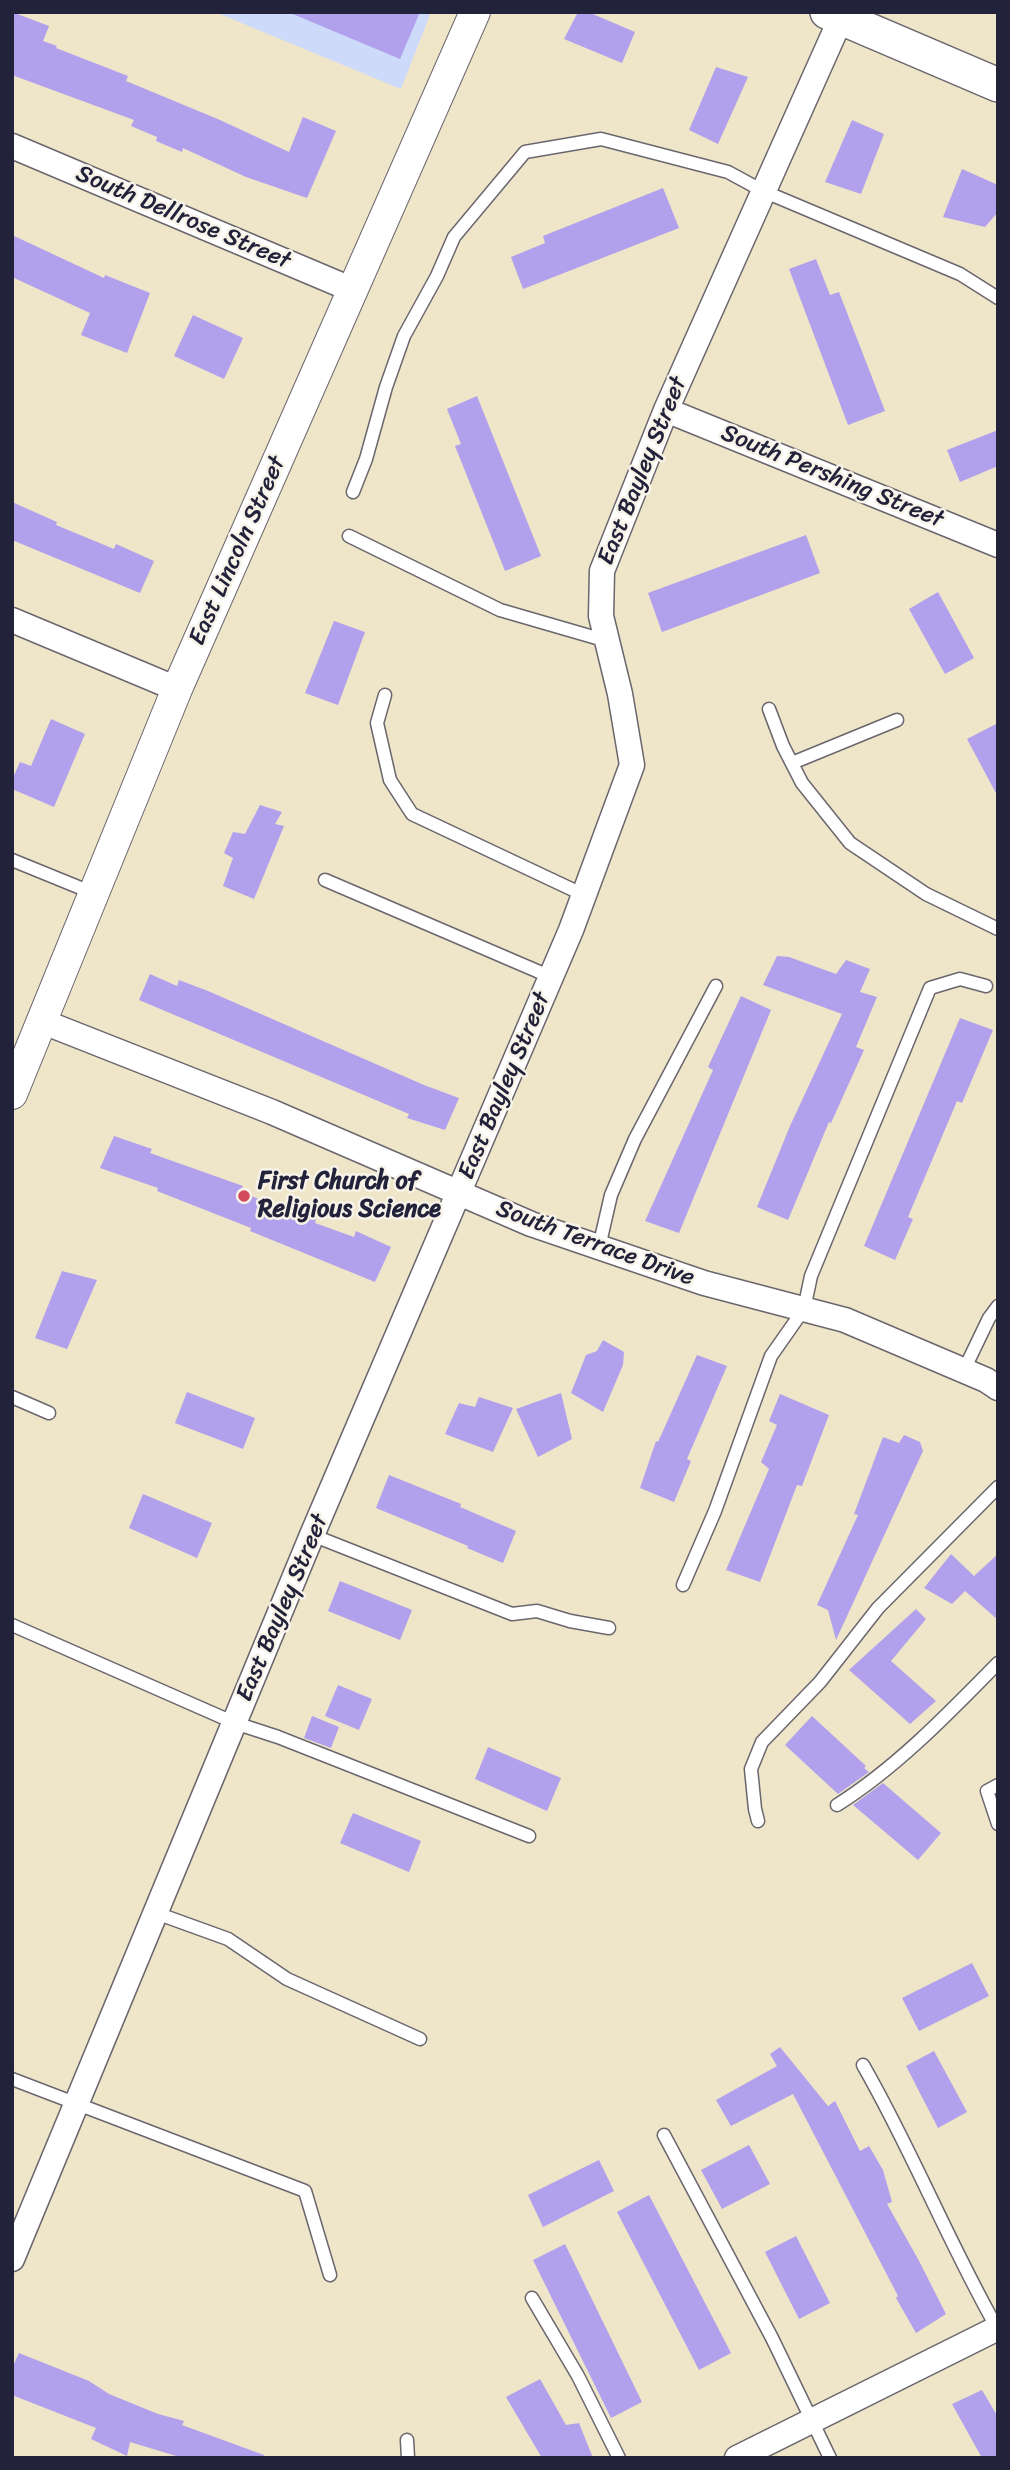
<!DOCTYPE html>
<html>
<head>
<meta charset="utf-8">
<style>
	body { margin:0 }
	#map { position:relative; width:1010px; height:2470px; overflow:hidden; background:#efe5c9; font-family:Sriracha,sans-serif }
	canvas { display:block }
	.frame { position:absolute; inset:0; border:14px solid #22223b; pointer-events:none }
</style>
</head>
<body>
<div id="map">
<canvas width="1010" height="2470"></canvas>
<div class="frame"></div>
</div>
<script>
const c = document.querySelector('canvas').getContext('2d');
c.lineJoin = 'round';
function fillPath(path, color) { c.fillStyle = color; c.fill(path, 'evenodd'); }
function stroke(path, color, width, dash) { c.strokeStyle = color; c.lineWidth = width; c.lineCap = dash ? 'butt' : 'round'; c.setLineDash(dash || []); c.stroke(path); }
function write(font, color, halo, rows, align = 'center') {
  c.font = font + ' Sriracha,sans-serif'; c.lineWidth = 5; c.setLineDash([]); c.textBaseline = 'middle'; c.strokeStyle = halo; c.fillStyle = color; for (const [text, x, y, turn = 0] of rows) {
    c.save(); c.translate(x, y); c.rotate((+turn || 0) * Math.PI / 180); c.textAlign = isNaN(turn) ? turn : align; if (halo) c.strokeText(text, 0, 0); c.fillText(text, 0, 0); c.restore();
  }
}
fillPath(new Path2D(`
	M 215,12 L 431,12 L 401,89 Z`), '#cedafa');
fillPath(new Path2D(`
	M 12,12 L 49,26 L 43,41 L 57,46 L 56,48 L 128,76 L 126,81 L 220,120 L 289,152 L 303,117 L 336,131 L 307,198 L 246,177 L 183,148 L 182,152 L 156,141 L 157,137 L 131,126 L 134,120 L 12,75 Z
	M 288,12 L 420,12 L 400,59 Z
	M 578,12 L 588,12 L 635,32 L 622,63 L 564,39 Z
	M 716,67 L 748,77 L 718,144 L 689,130 Z
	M 852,120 L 884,134 L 861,194 L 825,182 Z
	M 962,169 L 998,185 L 998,212 L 985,227 L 943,217 Z
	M 663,188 L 679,228 L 523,289 L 511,257 L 545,243 L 543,236 Z
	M 12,235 L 104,278 L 105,275 L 150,293 L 127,353 L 81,335 L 90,313 L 12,277 Z
	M 816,259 L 830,295 L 839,292 L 885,411 L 848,425 L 789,269 Z
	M 193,315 L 243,338 L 224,379 L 174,356 Z
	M 477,396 L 541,556 L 505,571 L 455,446 L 461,444 L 447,409 Z
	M 998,430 L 998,466 L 960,482 L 947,450 Z
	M 12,502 L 57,522 L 56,525 L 114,549 L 116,544 L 154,561 L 140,593 L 12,540 Z
	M 806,535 L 820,573 L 662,632 L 648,593 Z
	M 938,592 L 974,658 L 945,674 L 909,609 Z
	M 334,621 L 365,632 L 338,705 L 305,693 Z
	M 51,719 L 85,734 L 54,807 L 12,789 L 12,780 L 20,762 L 31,766 Z
	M 998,723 L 998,797 L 967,739 Z
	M 260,805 L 282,812 L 275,824 L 284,826 L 254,899 L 223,886 L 233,858 L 224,853 L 233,832 L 245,834 Z
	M 777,956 L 789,957 L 836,974 L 846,960 L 870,969 L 860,992 L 877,997 L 856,1047 L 864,1050 L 831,1123 L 829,1122 L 788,1220 L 757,1207 L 790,1126 L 842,1014 L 763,985 Z
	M 150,974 L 177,986 L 179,980 L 208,991 L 424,1085 L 459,1098 L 445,1130 L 407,1118 L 409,1114 L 139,1000 Z
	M 741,996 L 771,1010 L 679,1233 L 645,1221 L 713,1070 L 708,1067 Z
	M 960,1018 L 993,1030 L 962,1103 L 957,1101 L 908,1217 L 913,1219 L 895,1260 L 864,1246 Z
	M 114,1136 L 152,1149 L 150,1153 L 243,1186 L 240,1192 L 284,1208 L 290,1196 L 319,1208 L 315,1223 L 354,1237 L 356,1231 L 391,1247 L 375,1282 L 250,1231 L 251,1228 L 157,1191 L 158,1188 L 100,1168 Z
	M 62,1271 L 97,1280 L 67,1349 L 35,1338 Z
	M 603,1340 L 624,1352 L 623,1365 L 603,1412 L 571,1393 L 586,1355 L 597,1351 Z
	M 697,1355 L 727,1366 L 687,1459 L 691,1461 L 674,1502 L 640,1488 L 656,1441 L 658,1442 Z
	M 187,1392 L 255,1418 L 243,1449 L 175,1423 Z
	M 561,1393 L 572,1439 L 538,1457 L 516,1409 Z
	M 780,1394 L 829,1415 L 802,1486 L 797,1485 L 760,1582 L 726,1570 L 769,1469 L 761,1462 L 777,1425 L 769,1421 Z
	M 479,1397 L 513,1408 L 493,1452 L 445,1434 L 459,1403 L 475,1407 Z
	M 904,1435 L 920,1442 L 923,1451 L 836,1640 L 828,1610 L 817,1605 L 858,1515 L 854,1514 L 883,1437 L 899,1443 Z
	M 389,1475 L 461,1504 L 460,1507 L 516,1531 L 503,1563 L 467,1548 L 468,1546 L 376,1508 Z
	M 143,1494 L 212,1523 L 197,1558 L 129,1528 Z
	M 951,1554 L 974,1576 L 998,1554 L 998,1620 L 965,1591 L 952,1604 L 924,1588 Z
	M 340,1581 L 412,1610 L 400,1640 L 328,1611 Z
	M 916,1609 L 926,1619 L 891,1661 L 936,1701 L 910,1724 L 849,1670 Z
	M 338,1685 L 372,1699 L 359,1730 L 325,1716 Z
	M 312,1716 L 339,1727 L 331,1748 L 304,1738 Z
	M 812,1716 L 866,1766 L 864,1768 L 869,1772 L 838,1794 L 785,1745 Z
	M 488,1747 L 561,1778 L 547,1811 L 475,1779 Z
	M 883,1783 L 941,1833 L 918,1860 L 853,1805 Z
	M 353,1813 L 421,1841 L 409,1872 L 340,1843 Z
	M 972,1963 L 989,1996 L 919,2031 L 902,1998 Z
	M 780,2047 L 828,2106 L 835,2101 L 860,2151 L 869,2146 L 883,2170 L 892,2202 L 887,2204 L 918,2259 L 946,2314 L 916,2333 L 896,2298 L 898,2296 L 793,2094 L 731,2126 L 716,2100 L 777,2066 L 770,2054 Z
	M 934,2051 L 967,2112 L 938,2128 L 906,2066 Z
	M 749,2145 L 770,2184 L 722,2209 L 701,2170 Z
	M 599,2160 L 614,2191 L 543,2227 L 528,2195 Z
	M 649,2195 L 731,2353 L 699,2370 L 617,2212 Z
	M 796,2236 L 830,2303 L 799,2319 L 765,2252 Z
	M 565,2244 L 642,2402 L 611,2418 L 533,2260 Z
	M 19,2353 L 89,2381 L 109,2394 L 158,2414 L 184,2421 L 182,2425 L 264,2455 L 263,2458 L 183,2458 L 130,2442 L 127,2456 L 91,2439 L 96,2428 L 12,2395 L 12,2368 Z
	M 540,2379 L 566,2425 L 579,2423 L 593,2458 L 542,2458 L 506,2397 Z
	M 982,2390 L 998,2417 L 998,2458 L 982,2458 L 952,2404 Z`), '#b1a0ec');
const service = new Path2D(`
	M 353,492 L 366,459 L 386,387 L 404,336 L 437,276 L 454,237 L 525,152 L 601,139 L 728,172 L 763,191 L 960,274 L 998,298
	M 349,536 L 500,610 L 607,641
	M 385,695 L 377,723 L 390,780 L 412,814 L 584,895
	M 769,709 L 783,746 L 802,783 L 850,843 L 926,894 L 998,929
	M 792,763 L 897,720
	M 12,860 L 93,893
	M 325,880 L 551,977
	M 599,1247 L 611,1195 L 635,1139 L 716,986
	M 964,1370 L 989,1318 L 998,1306
	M 12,1397 L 49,1413
	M 312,1535 L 512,1614 L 537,1611 L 570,1621 L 609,1628
	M 683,1585 L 715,1511 L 771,1356 L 804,1309 L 811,1276 L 930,988 L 960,979 L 986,986
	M 12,1625 L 235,1723 L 278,1737 L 529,1836
	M 998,1785 L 987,1791 L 998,1824
	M 837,1805 C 896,1768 949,1713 998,1663
	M 758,1821 L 755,1809 L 751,1769 L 762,1742 L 820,1682 L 878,1608 L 998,1487
	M 156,1913 L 228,1939 L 287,1979 L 420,2039
	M 863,2065 C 912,2150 948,2242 997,2328
	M 12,2079 L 305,2191 L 330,2275
	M 664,2135 L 772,2338 L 830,2458
	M 532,2298 L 578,2376 L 619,2458
	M 407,2440 L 408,2458`);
const minor = new Path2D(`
	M 12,146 L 353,290
	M 666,410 L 998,545
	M 12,620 L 177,689
	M 41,1021 L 272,1112 L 531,1224 L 704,1283 L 845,1320 L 986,1380 L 998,1388
	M 12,2259 L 312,1535 L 571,930 L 632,765 L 620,694 L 601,616 L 602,571 L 666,410 L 841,18
	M 737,2458 L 998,2328`);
const tertiary = new Path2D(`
	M 12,1094 L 177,689 L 475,12`);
const secondary = new Path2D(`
	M 827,12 L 998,85`);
stroke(service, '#6a666d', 15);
stroke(minor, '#6a666d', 27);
stroke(tertiary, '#6a666d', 32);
stroke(secondary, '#6a666d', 36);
stroke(service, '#fff', 12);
stroke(minor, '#fff', 24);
stroke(tertiary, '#fff', 30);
stroke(secondary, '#fff', 33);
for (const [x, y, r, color] of [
	[244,1196,7,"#d1495b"]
]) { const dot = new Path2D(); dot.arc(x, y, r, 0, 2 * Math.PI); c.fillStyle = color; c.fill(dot); stroke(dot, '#f7f3e8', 2.5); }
write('24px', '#22223b', '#f7f3e8', [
	["South Dellrose Street",183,218,23],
	["East Bayley Street",643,471,-68],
	["South Pershing Street",832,477,22],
	["East Lincoln Street",238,551,-66],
	["East Bayley Street",505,1086,-67],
	["South Terrace Drive",595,1244,20],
	["East Bayley Street",283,1608,-67]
]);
write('bold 24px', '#22223b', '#f7f3e8', [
	["First Church of",258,1182],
	["Religious Science",258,1210]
], 'left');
</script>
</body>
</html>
